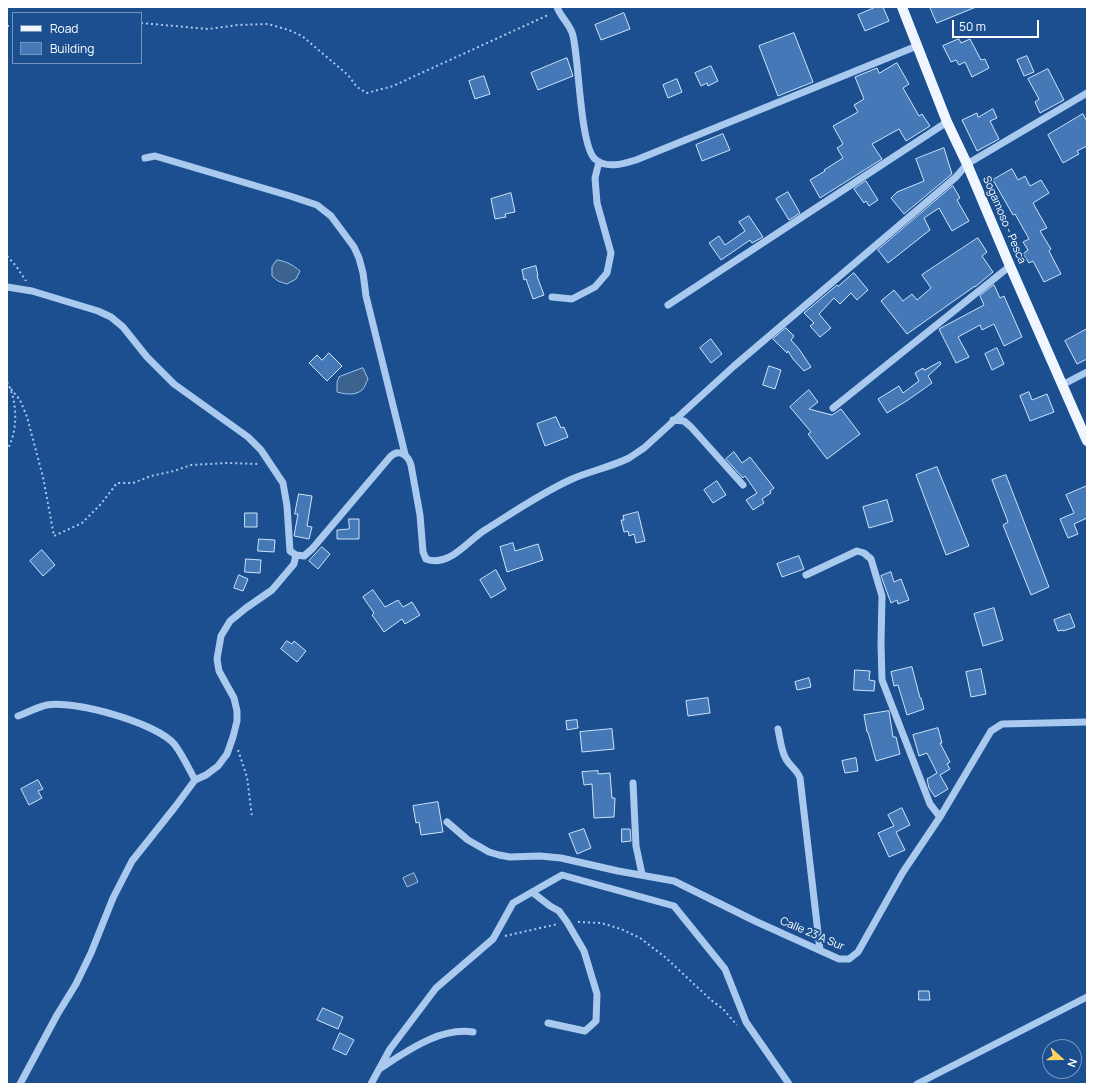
<!DOCTYPE html>
<html>
<head>
<meta charset="utf-8">
<style>
	body { margin:0 }
	#map { position:relative; width:1094px; height:1091px; overflow:hidden; background:#1b4f8f; font-family:Manrope,sans-serif }
	canvas { display:block }
	.frame { position:absolute; inset:0; border:8px solid #fff; pointer-events:none }
	.legend { position:absolute; left:12px; top:12px; width:130px; height:52px; box-sizing:border-box; background:#1b4f8f; border:1px solid #7695bc; margin:0; padding:5px 7px; list-style:none; font-size:12px; color:#fff }
	.legend li { display:flex; align-items:center; gap:8px; height:20px }
	.legend b { width:20px; border:1px solid #7695bc }
	.north { position:absolute; left:1042px; top:1039px; width:40px; height:40px; box-sizing:border-box; background:#1b4f8f; border:1px solid #7695bc; border-radius:50%; rotate:111deg; font-size:11px; font-weight:700; line-height:16px; text-align:center; color:#fff }
	.north::after { content:''; display:block; margin:auto; width:14px; height:18px; background:#ffd166; clip-path:polygon(50% 0,100% 100%,50% 72%,0 100%) }
	.scale { position:absolute; left:952px; top:20px; width:87px; height:18px; box-sizing:border-box; border:2px solid #fff; border-top:0; padding-left:5px; font-size:12px; line-height:14px; white-space:nowrap; color:#fff; -webkit-text-stroke:3px #1b4f8f; paint-order:stroke }
</style>
</head>
<body>
<div id="map">
<canvas width="1094" height="1091"></canvas>
<div class="frame"></div>
<ul class="legend">
<li><b style="height:5px;background:#f0f6ff"></b>Road</li>
<li><b style="height:11px;background:#4478b7"></b>Building</li>
</ul>
<div class="north">N</div>
<div class="scale">50 m</div>
</div>
<script>
const c = document.querySelector('canvas').getContext('2d');
c.lineJoin = 'round';
function fillPath(path, color) { c.fillStyle = color; c.fill(path, 'evenodd'); }
function stroke(path, color, width, dash) { c.strokeStyle = color; c.lineWidth = width; c.lineCap = dash ? 'butt' : 'round'; c.setLineDash(dash || []); c.stroke(path); }
function write(font, color, halo, rows, align = 'center') {
  c.font = font + ' Manrope,sans-serif'; c.lineWidth = 4; c.setLineDash([]); c.textBaseline = 'middle'; c.strokeStyle = halo; c.fillStyle = color; for (const [text, x, y, turn = 0] of rows) {
    c.save(); c.translate(x, y); c.rotate((+turn || 0) * Math.PI / 180); c.textAlign = isNaN(turn) ? turn : align; if (halo) c.strokeText(text, 0, 0); c.fillText(text, 0, 0); c.restore();
  }
}
const water = new Path2D(`
	M 277,260 C 286,261 293,265 300,271 L 296,279 L 287,284 L 278,281 L 272,276 L 272,267 Z
	M 363,368 L 368,379 C 366,382 365,388 362,390 C 355,396 344,394 337,392 L 337,382 L 339,377 Z
	M 414,873 L 418,882 L 407,887 L 403,878 Z`);
fillPath(water, '#3c6290');
stroke(water, '#9cc4f0', 1);
const building = new Path2D(`
	M 876,7 L 883,7 L 889,21 L 865,31 L 858,15 Z
	M 930,7 L 976,7 L 937,23 Z
	M 624,13 L 630,29 L 601,40 L 595,25 Z
	M 794,33 L 813,82 L 778,96 L 759,46 Z
	M 959,39 L 961,43 L 970,39 L 981,60 L 985,59 L 989,68 L 972,77 L 965,62 L 959,65 L 956,60 L 951,62 L 943,46 Z
	M 1027,56 L 1034,72 L 1024,76 L 1017,60 Z
	M 567,58 L 573,76 L 538,90 L 531,73 Z
	M 897,63 L 909,84 L 903,88 L 919,116 L 922,114 L 930,126 L 906,141 L 899,129 L 872,144 L 882,159 L 820,198 L 810,180 L 825,171 L 824,170 L 843,158 L 837,148 L 843,144 L 833,126 L 858,112 L 854,105 L 864,99 L 855,77 L 877,68 L 879,73 Z
	M 711,66 L 718,81 L 708,86 L 707,83 L 701,86 L 695,73 Z
	M 1048,69 L 1064,100 L 1040,113 L 1035,102 L 1039,99 L 1028,79 Z
	M 484,76 L 490,94 L 475,99 L 469,81 Z
	M 677,79 L 682,92 L 668,98 L 663,85 Z
	M 993,109 L 997,118 L 990,121 L 999,139 L 977,151 L 962,120 L 977,113 L 978,117 Z
	M 1083,114 L 1087,122 L 1087,146 L 1077,151 L 1079,154 L 1063,163 L 1048,135 Z
	M 723,134 L 730,150 L 702,161 L 696,145 Z
	M 944,148 L 952,174 L 904,214 L 891,198 L 897,192 L 924,181 L 916,159 Z
	M 1012,169 L 1018,180 L 1025,176 L 1030,186 L 1041,180 L 1049,193 L 1033,203 L 1047,228 L 1040,231 L 1051,249 L 1049,251 L 1061,274 L 1044,282 L 1033,261 L 1029,263 L 1023,254 L 1028,250 L 1023,242 L 1029,239 L 1015,214 L 1013,215 L 993,180 Z
	M 866,181 L 878,200 L 869,206 L 866,201 L 864,203 L 854,189 Z
	M 953,186 L 960,198 L 957,200 L 969,221 L 952,231 L 939,208 L 924,218 L 930,230 L 888,263 L 878,250 Z
	M 788,192 L 800,213 L 789,220 L 776,199 Z
	M 511,193 L 515,212 L 505,214 L 506,217 L 495,219 L 491,199 Z
	M 749,216 L 763,237 L 752,243 L 750,240 L 721,260 L 709,243 L 719,236 L 725,245 L 745,231 L 739,222 Z
	M 978,238 L 987,252 L 982,256 L 993,272 L 975,287 L 975,286 L 907,334 L 881,301 L 894,290 L 903,301 L 912,294 L 917,300 L 931,288 L 922,275 Z
	M 536,266 L 538,276 L 537,276 L 544,295 L 533,299 L 526,279 L 524,280 L 522,270 Z
	M 854,273 L 868,290 L 857,300 L 851,293 L 840,304 L 834,298 L 819,314 L 831,328 L 820,337 L 810,326 L 814,323 L 804,313 L 837,285 L 838,286 Z
	M 994,285 L 1000,298 L 1004,296 L 1022,337 L 1004,346 L 994,324 L 982,330 L 980,325 L 958,337 L 969,357 L 956,363 L 939,329 L 984,305 L 980,296 Z
	M 786,328 L 794,336 L 791,340 L 799,349 L 811,367 L 804,371 L 793,359 L 788,351 L 787,353 L 773,339 Z
	M 1087,329 L 1087,359 L 1077,364 L 1065,341 Z
	M 711,339 L 722,354 L 711,363 L 700,348 Z
	M 997,348 L 1004,364 L 992,370 L 985,354 Z
	M 329,353 L 342,366 L 327,381 L 309,363 L 317,355 L 322,360 Z
	M 940,362 L 941,364 L 928,376 L 932,383 L 908,400 L 887,413 L 878,399 L 899,386 L 903,393 L 919,381 L 915,373 L 923,368 L 924,370 Z
	M 769,366 L 781,370 L 775,389 L 763,385 Z
	M 809,390 L 818,402 L 809,409 L 832,415 L 841,409 L 860,434 L 827,459 L 808,434 L 811,432 L 790,407 Z
	M 1029,392 L 1032,400 L 1047,394 L 1054,412 L 1030,421 L 1020,396 Z
	M 556,417 L 561,428 L 564,427 L 568,437 L 545,446 L 537,424 Z
	M 734,452 L 742,463 L 750,457 L 774,488 L 770,491 L 771,493 L 762,499 L 764,503 L 753,510 L 746,500 L 757,493 L 745,476 L 743,478 L 726,459 Z
	M 937,467 L 969,546 L 946,555 L 916,475 Z
	M 1006,475 L 1049,587 L 1031,595 L 1003,525 L 1008,522 L 992,480 Z
	M 717,481 L 726,495 L 713,503 L 704,490 Z
	M 1087,486 L 1087,518 L 1074,524 L 1078,534 L 1068,538 L 1060,519 L 1074,513 L 1066,495 Z
	M 299,494 L 312,496 L 307,526 L 312,527 L 309,539 L 294,536 L 298,514 L 295,514 Z
	M 887,500 L 893,521 L 869,528 L 863,507 Z
	M 638,512 L 645,541 L 636,543 L 634,534 L 629,536 L 628,531 L 624,532 L 621,520 L 624,520 L 623,516 Z
	M 245,513 L 257,513 L 257,527 L 245,527 Z
	M 349,519 L 359,519 L 359,539 L 337,539 L 337,530 L 349,529 Z
	M 259,539 L 275,540 L 274,552 L 258,551 Z
	M 513,543 L 515,551 L 538,544 L 543,560 L 507,572 L 500,547 Z
	M 322,547 L 330,554 L 318,569 L 309,561 Z
	M 42,550 L 55,565 L 43,576 L 30,561 Z
	M 799,556 L 804,569 L 782,577 L 777,564 Z
	M 246,559 L 261,560 L 260,573 L 245,572 Z
	M 496,570 L 506,589 L 491,598 L 480,580 Z
	M 891,572 L 894,582 L 901,579 L 909,600 L 898,604 L 897,600 L 891,603 L 881,576 Z
	M 239,575 L 248,579 L 243,591 L 234,588 Z
	M 373,590 L 385,607 L 398,600 L 403,607 L 412,602 L 420,615 L 405,624 L 402,619 L 384,632 L 372,615 L 374,613 L 363,597 Z
	M 994,608 L 1003,640 L 983,646 L 974,614 Z
	M 1070,614 L 1075,627 L 1063,631 L 1063,630 L 1058,631 L 1054,620 Z
	M 287,641 L 292,644 L 294,641 L 306,651 L 297,662 L 281,649 Z
	M 912,667 L 920,698 L 921,698 L 924,709 L 907,715 L 898,685 L 894,686 L 891,672 Z
	M 981,669 L 986,694 L 971,697 L 966,672 Z
	M 855,670 L 870,671 L 869,680 L 875,681 L 874,691 L 854,690 Z
	M 809,678 L 811,687 L 797,690 L 795,682 Z
	M 708,698 L 710,713 L 688,716 L 686,701 Z
	M 889,711 L 893,737 L 896,737 L 900,754 L 876,761 L 868,732 L 867,732 L 864,715 Z
	M 577,720 L 578,728 L 567,730 L 566,721 Z
	M 938,728 L 942,743 L 940,743 L 950,762 L 947,764 L 950,769 L 940,775 L 948,789 L 935,797 L 929,788 L 927,779 L 937,773 L 927,753 L 919,756 L 913,735 Z
	M 612,729 L 614,749 L 582,752 L 580,732 Z
	M 856,758 L 858,771 L 845,773 L 842,761 Z
	M 598,771 L 598,774 L 610,773 L 612,798 L 615,798 L 614,817 L 594,818 L 592,784 L 584,785 L 582,772 Z
	M 38,780 L 43,789 L 38,791 L 42,798 L 29,805 L 21,789 Z
	M 438,802 L 443,832 L 421,835 L 419,822 L 416,823 L 413,806 Z
	M 902,808 L 910,825 L 896,832 L 905,850 L 889,857 L 878,833 L 894,826 L 888,815 Z
	M 584,829 L 591,848 L 577,854 L 569,834 Z
	M 622,829 L 630,829 L 631,841 L 622,842 Z
	M 919,991 L 929,991 L 930,1000 L 919,1000 Z
	M 323,1008 L 343,1017 L 338,1029 L 317,1020 Z
	M 340,1033 L 354,1040 L 346,1055 L 333,1049 Z`);
fillPath(building, '#4478b7');
stroke(building, '#cfe3fa', 1);
stroke(new Path2D(`
	M 141,23 L 208,29 L 238,25 L 268,24 L 289,30 L 302,36 L 348,75 L 357,87 L 367,93 L 393,86 L 546,16 L 550,15
	M 7,26 L 13,26
	M 7,256 L 16,266 L 26,281
	M 7,382 C 18,401 18,432 7,450
	M 11,389 L 20,400 L 27,417 L 43,477 L 54,536 L 82,523 L 101,504 L 117,483 L 133,483 L 151,476 L 174,471 L 191,465 L 226,463 L 260,464
	M 238,750 L 247,777 L 252,817
	M 578,922 L 601,923 L 621,929 L 640,938 L 665,957 L 711,1000 L 723,1009 L 737,1025
	M 505,936 L 558,924`), '#a9c9ee', 2, [2, 3]);
stroke(new Path2D(`
	M 557,7 C 561,18 571,25 573,36 C 579,59 580,146 595,159 C 606,169 623,164 636,160 L 917,46
	M 145,158 L 155,156 L 290,196 L 317,205 L 331,216 L 354,247 L 359,258 L 363,273 L 366,296 L 405,454
	M 7,287 L 32,291 L 98,311 L 111,317 L 123,327 L 147,357 L 174,384 L 248,437 L 261,450 L 283,483 L 287,506 L 290,551 L 296,555 L 304,556 L 312,549 L 390,457 C 399,448 408,455 411,465 L 420,515 L 423,552 L 426,559 C 449,568 467,541 485,530 C 514,512 541,493 572,479 C 590,471 611,467 629,458 C 634,455 639,451 644,448 L 734,366 L 956,177 L 967,164 L 1087,93
	M 552,297 L 572,299 L 595,287 L 607,273 L 611,253 L 597,203 L 595,178 L 599,162
	M 668,305 L 947,122
	M 1062,385 L 1087,372
	M 833,408 L 1010,266
	M 673,420 L 684,421 L 691,427 L 743,485
	M 806,575 L 857,551 L 864,553 L 871,559 L 882,596 L 881,644 L 882,680 L 930,804 L 940,817
	M 18,716 C 27,713 37,707 47,705 C 74,700 158,723 175,745 C 183,756 189,769 195,780
	M 778,729 C 780,738 781,749 785,757 C 789,766 797,769 800,778 L 820,950
	M 633,783 L 636,846 L 642,874
	M 447,822 L 468,840 L 489,852 L 499,855 L 510,857 L 540,856 L 561,858 L 618,871 L 674,881 L 757,922 L 839,959 L 849,959 L 858,952 L 903,872 L 940,817 L 991,731 L 1002,724 L 1087,722
	M 532,892 L 550,906 L 559,911 L 567,922 L 584,951 L 597,994 L 596,1021 L 585,1031 L 548,1023
	M 379,1069 C 406,1052 439,1027 473,1032
	M 20,1084 L 57,1015 L 76,984 L 91,953 L 113,898 L 132,861 L 175,807 L 195,780 L 206,775 L 218,766 L 227,754 L 233,737 L 237,721 L 237,711 L 234,698 L 219,671 L 217,659 L 221,636 L 230,621 L 246,608 L 272,590 L 294,564 L 296,555
	M 371,1084 L 390,1049 L 436,988 L 493,939 L 513,903 L 562,875 L 674,906 L 725,969 L 746,1022 L 789,1084
	M 917,1084 L 1087,997`), '#a9c9ee', 7);
stroke(new Path2D(`
	M 902,7 L 947,122 L 967,164 L 1010,266 L 1087,441`), '#f0f6ff', 10);
write('11px', '#fff', '#1b4f8f', [
	["Sogamoso - Pesca",1004,220,67],
	["Calle 23 A Sur",812,934,23]
]);
</script>
</body>
</html>
